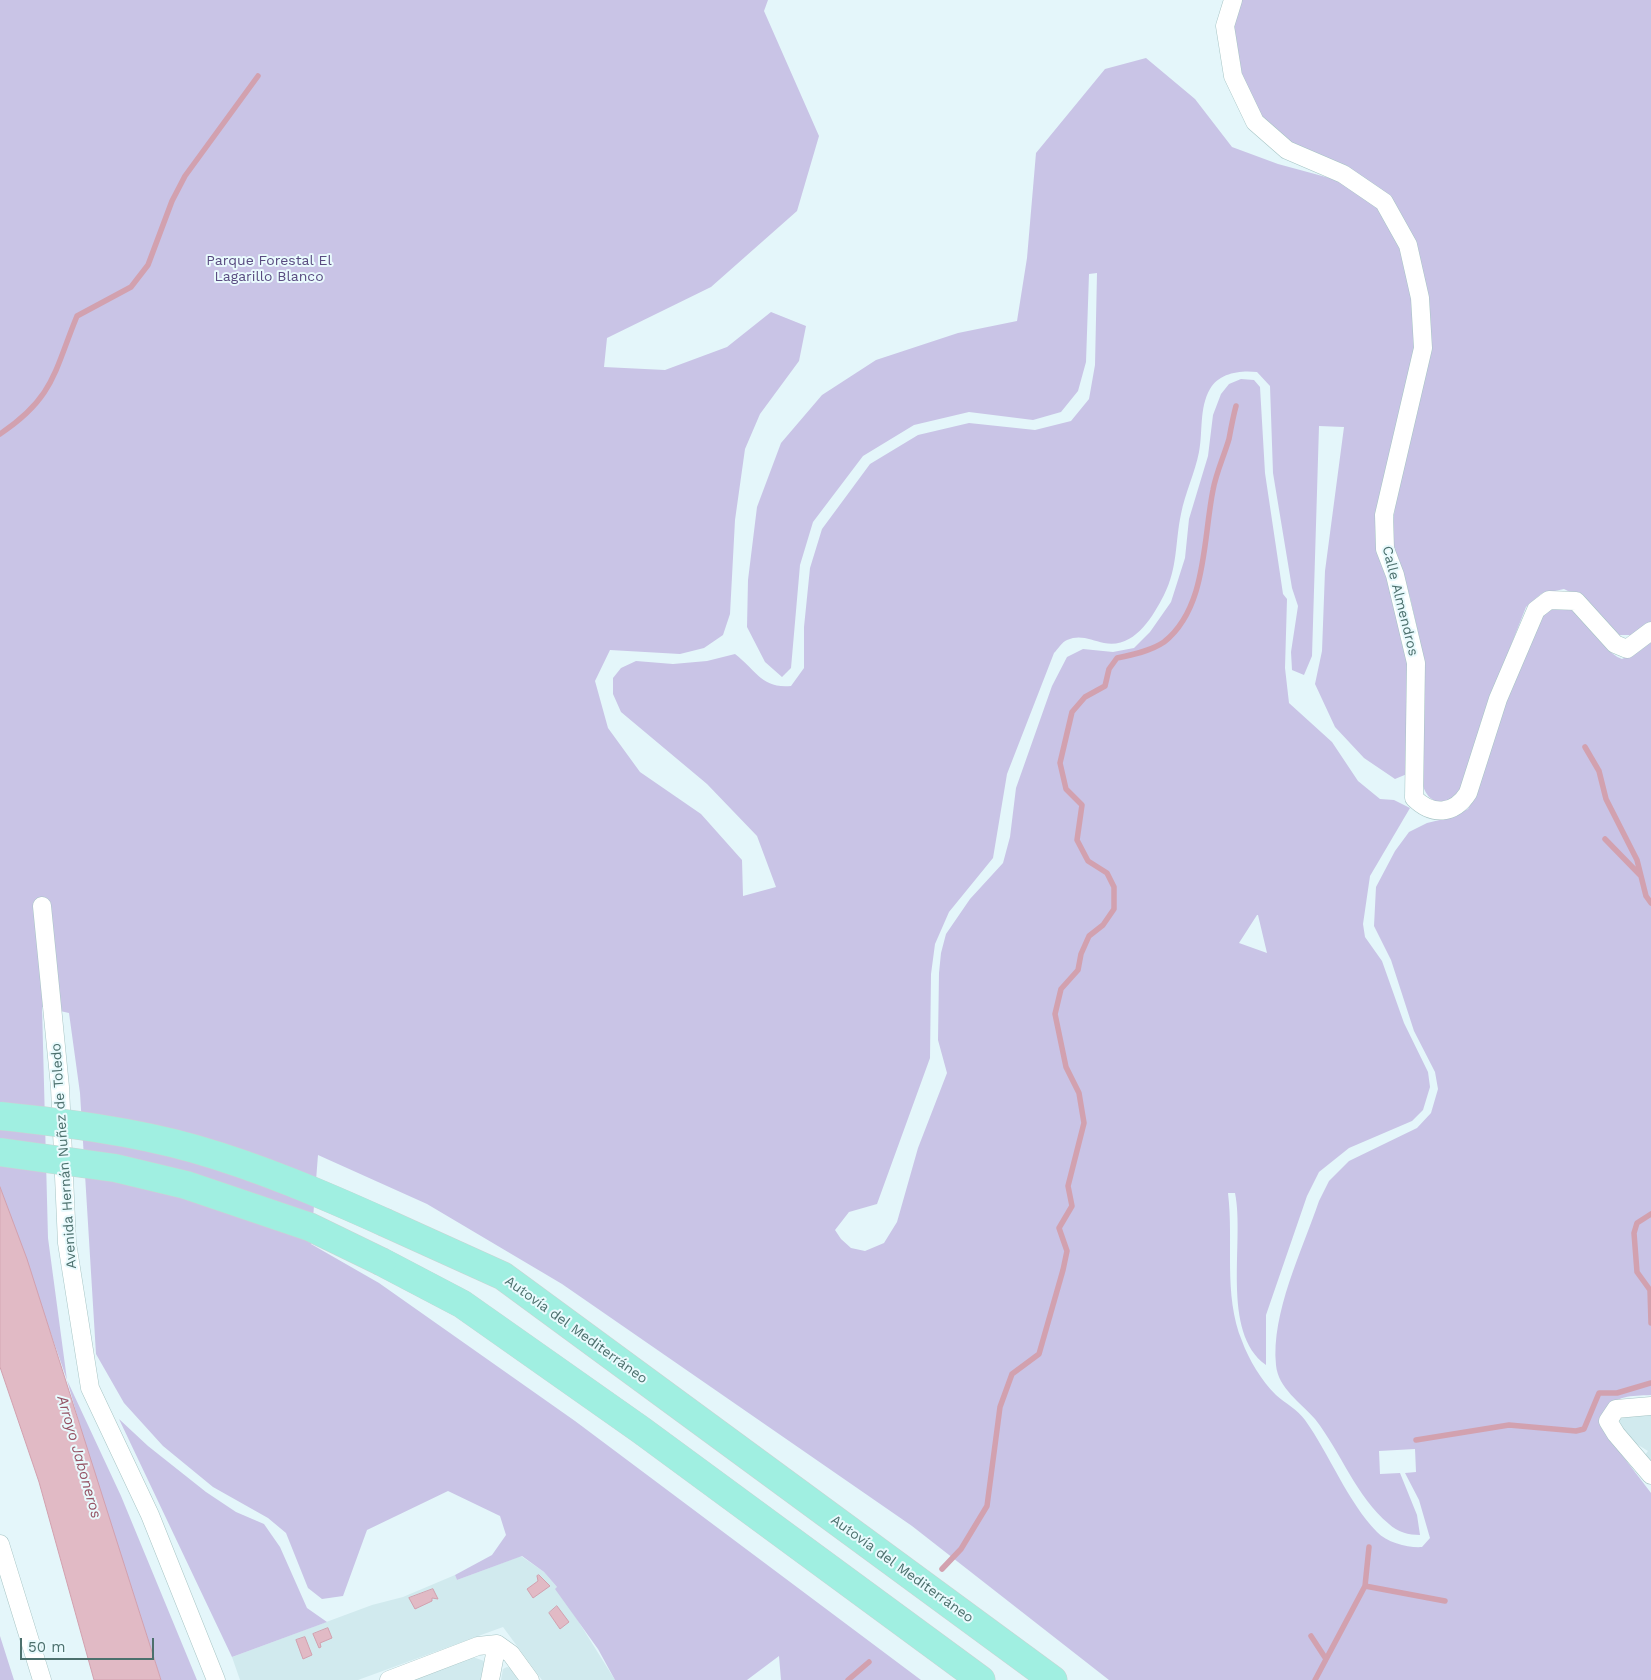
<!DOCTYPE html>
<html>
<head>
<meta charset="utf-8">
<style>
	body { margin:0 }
	#map { position:relative; width:1651px; height:1680px; overflow:hidden; background:#e4f6fa; font-family:"Work Sans",sans-serif }
	canvas { display:block }
	.scale { position:absolute; left:20px; top:1638px; width:134px; height:22px; box-sizing:border-box; border:2px solid #4c706d; border-top:0; padding-left:6px; font-size:15px; line-height:18px; white-space:nowrap; color:#4c706d; -webkit-text-stroke:4px #e9fafd; paint-order:stroke }
</style>
</head>
<body>
<div id="map">
<canvas width="1651" height="1680"></canvas>
<div class="scale">50 m</div>
</div>
<script>
const c = document.querySelector('canvas').getContext('2d');
c.lineJoin = 'round';
function fillPath(path, color) { c.fillStyle = color; c.fill(path, 'evenodd'); }
function stroke(path, color, width, dash) { c.strokeStyle = color; c.lineWidth = width; c.lineCap = dash ? 'butt' : 'round'; c.setLineDash(dash || []); c.stroke(path); }
function write(font, color, halo, rows, align = 'center') {
  c.font = font + ' "Work Sans",sans-serif'; c.lineWidth = 4; c.setLineDash([]); c.textBaseline = 'middle'; c.strokeStyle = halo; c.fillStyle = color; for (const [text, x, y, turn = 0] of rows) {
    c.save(); c.translate(x, y); c.rotate((+turn || 0) * Math.PI / 180); c.textAlign = isNaN(turn) ? turn : align; if (halo) c.strokeText(text, 0, 0); c.fillText(text, 0, 0); c.restore();
  }
}
fillPath(new Path2D(`
	M 1651,1415 L 1651,1462 L 1644,1456 L 1648,1451 L 1635,1443 L 1625,1433 L 1619,1420 L 1622,1416 Z
	M 521,1556 L 544,1572 L 557,1587 L 615,1680 L 542,1680 L 503,1627 L 358,1680 L 240,1680 L 232,1657 L 372,1605 L 403,1597 L 455,1575 L 457,1580 Z
	M 473,1657 L 484,1661 L 482,1680 L 413,1680 Z
	M 507,1667 L 510,1668 L 518,1680 L 501,1680 L 503,1669 Z`), '#d1eaee');
fillPath(new Path2D(`
	M 0,0 L 768,0 L 764,11 L 819,136 L 797,211 L 711,287 L 607,338 L 604,367 L 665,370 L 727,347 L 771,312 L 806,326 L 799,361 L 760,414 L 745,449 L 735,520 L 730,614 L 723,635 L 704,648 L 680,654 L 610,650 L 595,681 L 608,728 L 640,772 L 701,814 L 742,860 L 743,896 L 776,887 L 757,836 L 707,784 L 621,712 L 613,694 L 613,678 L 621,668 L 636,661 L 673,664 L 707,661 L 735,654 C 756,670 762,689 791,686 L 804,668 L 804,627 L 810,568 L 822,529 L 870,464 L 918,435 L 969,423 L 1035,430 L 1071,421 L 1089,399 L 1095,365 L 1097,273 L 1089,274 L 1086,362 L 1078,391 L 1061,412 L 1033,420 L 969,412 L 914,425 L 863,456 L 813,522 L 800,565 L 791,668 L 782,677 L 765,662 L 747,627 L 748,580 L 757,507 L 781,443 L 822,395 L 876,360 L 958,333 L 1017,321 L 1027,258 L 1036,153 L 1105,69 L 1146,58 L 1195,99 L 1232,147 L 1278,164 L 1348,183 L 1384,209 L 1401,245 L 1409,274 L 1417,337 L 1383,485 L 1393,589 L 1407,652 L 1407,774 L 1395,779 L 1364,758 L 1335,727 L 1315,684 L 1322,651 L 1325,571 L 1344,427 L 1319,426 L 1312,656 L 1304,675 L 1292,670 L 1291,652 L 1298,606 L 1292,588 L 1273,473 L 1270,386 L 1257,372 C 1240,370 1219,373 1210,389 C 1199,408 1203,432 1199,452 C 1195,473 1185,493 1181,514 C 1175,542 1178,567 1164,595 C 1152,618 1134,649 1104,643 C 1091,640 1080,634 1067,640 C 1062,642 1058,649 1054,653 L 1007,774 L 993,858 L 949,912 L 935,944 L 931,974 L 930,1058 L 877,1204 L 849,1212 L 835,1230 L 841,1239 L 851,1248 L 865,1251 L 884,1243 L 897,1222 L 918,1148 L 947,1073 L 938,1040 L 939,973 L 941,953 L 946,934 L 970,899 L 1003,863 L 1010,837 L 1016,788 L 1052,686 L 1067,657 L 1083,649 L 1113,652 L 1134,648 L 1150,632 L 1171,602 L 1185,558 L 1189,519 L 1208,456 L 1213,415 L 1221,394 L 1229,384 L 1241,379 L 1254,380 L 1260,387 L 1265,473 L 1283,594 L 1287,599 L 1285,668 L 1289,703 L 1332,742 L 1358,781 L 1380,799 L 1394,800 L 1410,808 L 1370,876 L 1363,924 L 1365,937 L 1382,961 L 1404,1023 L 1428,1072 L 1430,1087 L 1423,1110 L 1412,1121 L 1349,1148 L 1319,1172 L 1307,1196 L 1266,1315 L 1266,1365 C 1220,1332 1245,1242 1235,1193 L 1228,1193 C 1234,1242 1223,1294 1242,1341 C 1249,1360 1261,1380 1276,1395 C 1285,1403 1298,1410 1305,1420 C 1330,1455 1347,1501 1377,1532 C 1387,1543 1409,1548 1422,1547 L 1430,1538 L 1419,1500 L 1405,1473 L 1416,1472 L 1415,1449 L 1379,1451 L 1380,1474 L 1400,1473 L 1417,1515 L 1420,1535 C 1409,1535 1397,1532 1389,1524 C 1356,1497 1341,1452 1315,1419 C 1301,1403 1278,1388 1276,1365 C 1271,1313 1302,1251 1319,1201 L 1329,1181 L 1349,1161 L 1417,1128 L 1431,1113 L 1438,1089 L 1435,1072 L 1414,1031 L 1391,960 L 1374,926 L 1376,887 L 1395,851 L 1409,832 L 1427,823 L 1448,818 L 1468,809 L 1476,794 L 1497,714 L 1539,613 C 1585,582 1591,648 1622,659 L 1641,650 L 1651,641 L 1651,1395 C 1630,1396 1617,1395 1603,1412 L 1606,1434 L 1651,1493 L 1651,1680 L 1109,1680 L 912,1526 L 562,1284 L 427,1204 L 318,1155 L 311,1244 L 379,1283 L 575,1421 L 921,1680 L 781,1680 L 779,1656 L 747,1680 L 615,1680 L 598,1649 L 555,1589 L 557,1587 L 544,1572 L 522,1556 L 457,1580 L 455,1575 L 492,1555 L 506,1535 L 500,1516 L 448,1491 L 367,1530 L 343,1596 L 322,1599 L 308,1588 L 286,1533 L 268,1518 L 213,1487 L 163,1446 L 124,1403 L 96,1354 L 80,1093 L 69,1013 L 42,1007 L 48,1238 L 67,1380 L 121,1496 L 197,1680 L 161,1680 L 88,1454 L 67,1380 L 0,1187 ZM 1257,915 L 1258,915 L 1267,953 L 1239,943 Z
	M 1239,0 L 1651,0 L 1651,623 L 1631,635 L 1619,635 L 1586,600 L 1564,589 L 1541,594 L 1526,607 L 1481,722 L 1466,785 L 1449,804 C 1433,802 1427,799 1422,783 L 1425,676 L 1421,646 L 1410,597 L 1396,561 L 1392,531 L 1397,490 L 1429,351 L 1402,216 L 1286,142 L 1259,117 L 1239,72 L 1233,22 Z
	M 119,1419 L 148,1446 L 206,1492 L 236,1512 L 264,1524 L 280,1547 L 307,1608 L 327,1622 L 232,1657 Z
	M 0,1636 L 14,1680 L 0,1680 Z`), '#c9c4e6');
const water = new Path2D(`
	M 0,1187 L 27,1259 L 161,1680 L 94,1680 L 39,1482 L 0,1367 Z
	M 539,1575 L 550,1586 L 533,1598 L 527,1589 L 538,1581 L 537,1576 Z
	M 433,1589 L 438,1599 L 432,1598 L 432,1601 L 415,1609 L 409,1598 Z
	M 557,1606 L 569,1622 L 560,1629 L 549,1613 Z
	M 328,1628 L 332,1638 L 320,1643 L 321,1647 L 319,1648 L 313,1634 Z
	M 305,1637 L 312,1655 L 303,1659 L 296,1640 Z`);
fillPath(water, '#e1bac5');
stroke(water, '#d2a1af', 1);
stroke(new Path2D(`
	M 0,434 C 54,398 54,372 77,316 L 131,287 L 148,265 L 172,201 L 185,176 L 258,76
	M 1585,747 L 1599,771 L 1606,799 L 1637,860 L 1646,896 L 1651,903
	M 1605,839 L 1640,875
	M 1651,1214 L 1637,1223 L 1634,1233 L 1637,1272 L 1650,1290 L 1651,1323
	M 1416,1440 L 1509,1425 L 1576,1431 L 1584,1429 L 1599,1393 L 1617,1393 L 1651,1383
	M 942,1569 L 961,1549 L 987,1506 L 1000,1407 L 1012,1374 L 1039,1354 L 1063,1270 L 1067,1251 L 1059,1228 L 1072,1206 L 1068,1186 L 1084,1123 L 1079,1093 L 1066,1067 L 1055,1014 L 1061,989 L 1078,970 L 1081,954 L 1089,936 L 1103,925 L 1114,909 L 1114,887 L 1107,873 L 1088,861 L 1077,840 L 1082,805 L 1066,789 L 1060,763 L 1072,712 L 1085,697 L 1105,686 L 1109,669 L 1117,658 C 1132,655 1151,651 1164,642 C 1207,608 1203,539 1213,490 C 1216,473 1224,456 1229,439 C 1231,428 1233,417 1236,406
	M 1365,1586 L 1445,1601
	M 1311,1636 L 1326,1659
	M 848,1680 L 869,1662
	M 1315,1680 L 1365,1586 L 1369,1547`), '#d2a1af', 5.5);
const minor = new Path2D(`
	M 1233,0 L 1225,26 L 1233,76 L 1255,122 L 1287,150 L 1343,174 L 1384,202 L 1408,245 L 1420,298 L 1423,348 L 1384,515 L 1385,549 L 1395,575 L 1416,663 L 1414,798 C 1432,816 1454,815 1468,793 L 1498,699 L 1536,610 L 1549,600 L 1576,601 L 1615,644 L 1627,649 L 1651,631
	M 42,906 L 60,1087 L 67,1243 L 90,1388 L 150,1515 L 216,1680
	M 1651,1406 L 1616,1409 L 1608,1421 L 1616,1434 L 1651,1475
	M 0,1544 L 42,1680
	M 389,1680 L 478,1646 L 497,1644 L 511,1654 L 530,1680
	M 490,1680 L 497,1644`);
const motorway = new Path2D(`
	M 386,1223 L 503,1276 L 1053,1680
	M 382,1262 L 462,1304 L 641,1430 L 981,1680`);
stroke(minor, '#a6c4c4', 19);
stroke(motorway, '#c9d4d3', 29);
stroke(minor, '#fff', 18);
stroke(motorway, '#a0efe1', 28);
const motorwayBridge = new Path2D(`
	M 0,1116 C 65,1123 132,1131 195,1149 C 261,1168 324,1195 386,1223
	M 0,1152 L 115,1168 L 186,1185 L 310,1227 L 382,1262`);
stroke(motorwayBridge, '#c9d4d3', 29, []);
stroke(motorwayBridge, '#a0efe1', 28);
write('14px', '#594b80', '#e9fafd', [
	["Parque Forestal El",269,261],
	["Lagarillo Blanco",269,277]
]);
write('14px', '#4c706d', '#e9fafd', [
	["Calle Almendros",1400,601,76],
	["Avenida Hernán Nuñez de Toledo",64,1156,-94],
	["Autovía del Mediterráneo",576,1330,36],
	["Autovía del Mediterráneo",902,1569,36]
]);
write('italic 15px', '#955264', '#e9fafd', [
	["Arroyo Jaboneros",79,1457,74]
]);
</script>
</body>
</html>
